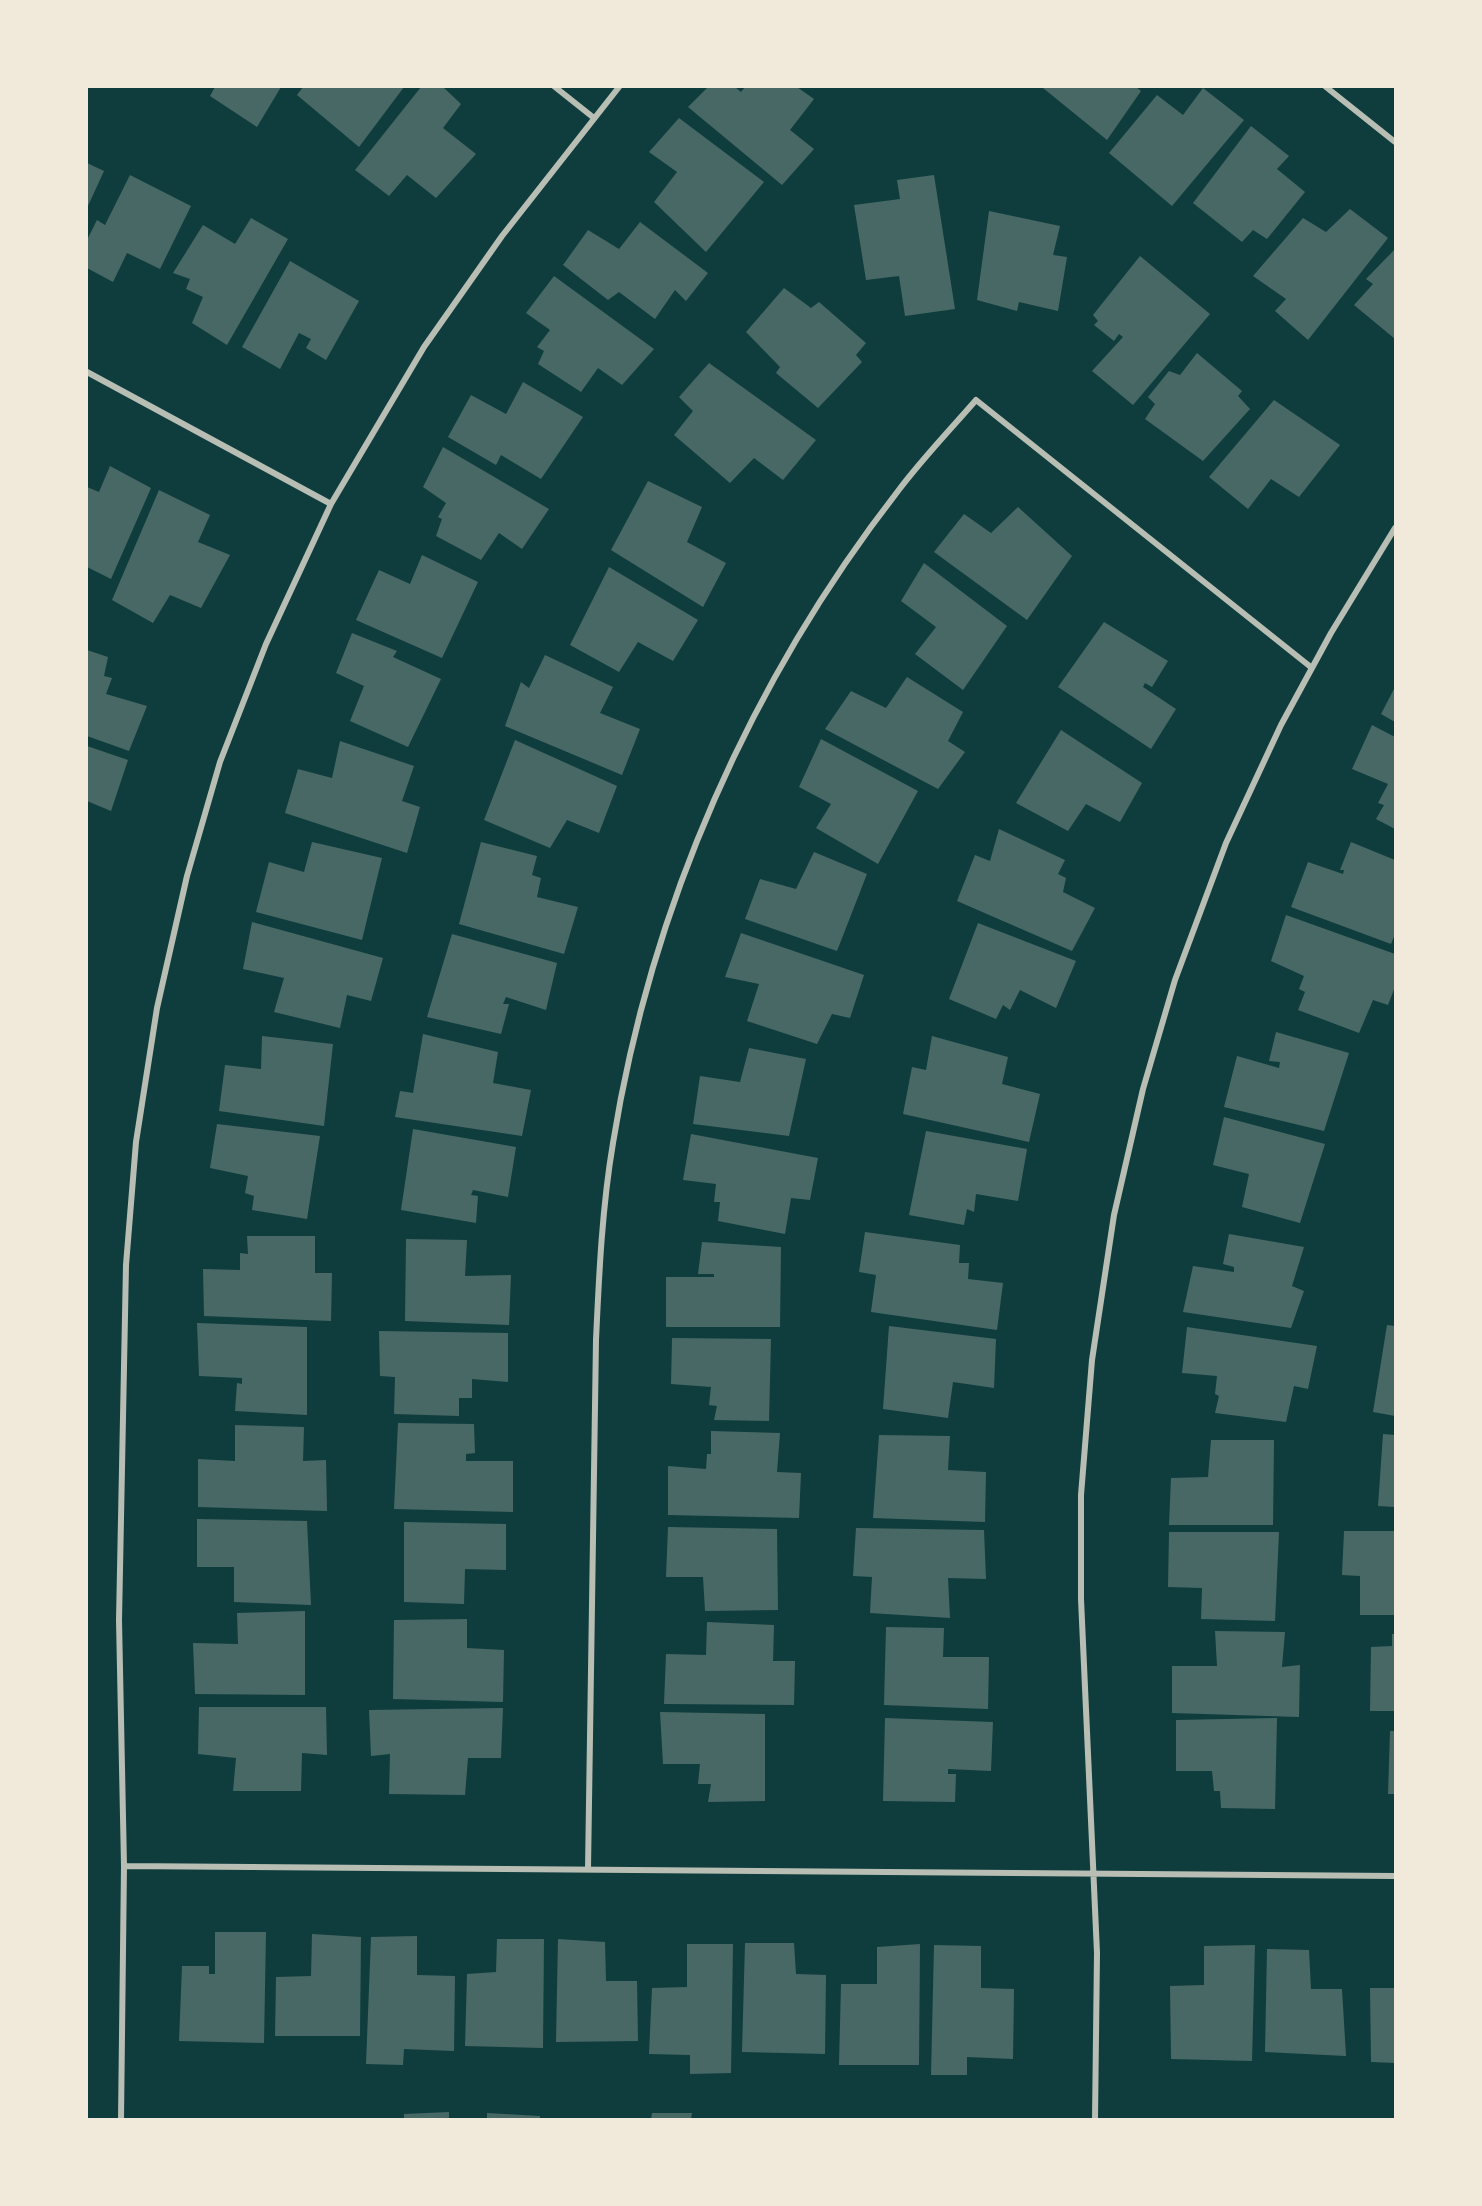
<!DOCTYPE html>
<html>
<head>
<meta charset="utf-8">
<style>
	body { margin:0 }
	#map { position:relative; width:1482px; height:2206px; overflow:hidden; background:#0f3d3e; font-family:Lato,sans-serif }
	canvas { display:block }
	.frame { position:absolute; inset:0; border:88px solid #f1e9da; pointer-events:none }
</style>
</head>
<body>
<div id="map">
<canvas width="1482" height="2206"></canvas>
<div class="frame"></div>
</div>
<script>
const c = document.querySelector('canvas').getContext('2d');
c.lineJoin = 'round';
function fillPath(path, color) { c.fillStyle = color; c.fill(path, 'evenodd'); }
function stroke(path, color, width, dash) { c.strokeStyle = color; c.lineWidth = width; c.lineCap = dash ? 'butt' : 'round'; c.setLineDash(dash || []); c.stroke(path); }
fillPath(new Path2D(`
	M 215,87 L 281,87 L 257,127 L 210,96 Z
	M 303,87 L 404,87 L 359,147 L 297,95 Z
	M 421,87 L 443,87 L 461,104 L 443,128 L 476,154 L 436,198 L 407,175 L 389,196 L 355,170 Z
	M 708,87 L 735,87 L 741,92 L 745,87 L 797,87 L 814,99 L 790,130 L 814,149 L 782,185 L 688,107 Z
	M 1044,87 L 1136,87 L 1141,91 L 1107,140 L 1043,88 Z
	M 1203,88 L 1244,120 L 1172,206 L 1109,153 L 1157,95 L 1183,115 Z
	M 679,118 L 764,182 L 706,252 L 654,202 L 677,172 L 649,152 Z
	M 1251,126 L 1289,156 L 1277,169 L 1305,192 L 1267,239 L 1253,230 L 1242,242 L 1193,203 Z
	M 87,163 L 104,171 L 87,208 Z
	M 130,175 L 191,206 L 160,269 L 127,253 L 113,282 L 87,268 L 87,240 L 97,220 L 105,225 Z
	M 934,175 L 955,309 L 905,316 L 899,276 L 866,280 L 854,205 L 900,199 L 897,180 Z
	M 1350,209 L 1388,238 L 1308,340 L 1275,311 L 1286,299 L 1253,276 L 1303,218 L 1326,232 Z
	M 989,211 L 1060,226 L 1053,255 L 1067,257 L 1058,311 L 1019,302 L 1017,311 L 977,300 Z
	M 251,218 L 288,239 L 227,345 L 192,323 L 203,297 L 186,289 L 190,279 L 173,273 L 203,225 L 235,244 Z
	M 640,222 L 708,273 L 686,301 L 675,290 L 655,319 L 619,292 L 608,300 L 563,265 L 588,230 L 619,249 Z
	M 1395,249 L 1395,339 L 1354,305 L 1373,284 L 1366,279 Z
	M 1140,256 L 1210,314 L 1133,405 L 1092,371 L 1123,337 L 1119,334 L 1114,341 L 1094,325 L 1098,321 L 1093,315 Z
	M 290,261 L 359,301 L 326,360 L 306,348 L 311,339 L 299,333 L 280,369 L 242,347 Z
	M 554,276 L 654,349 L 622,385 L 598,368 L 581,392 L 538,364 L 544,351 L 537,347 L 550,330 L 526,313 Z
	M 784,288 L 811,308 L 819,302 L 866,343 L 856,355 L 862,362 L 818,408 L 776,373 L 780,367 L 746,332 Z
	M 1197,353 L 1242,391 L 1238,396 L 1250,409 L 1203,461 L 1145,419 L 1155,404 L 1148,397 L 1169,371 L 1180,375 Z
	M 709,363 L 816,440 L 783,480 L 754,458 L 730,483 L 674,435 L 693,411 L 679,397 Z
	M 523,382 L 583,417 L 541,479 L 501,455 L 496,465 L 448,437 L 471,395 L 506,414 Z
	M 1274,400 L 1340,445 L 1299,497 L 1271,479 L 1248,509 L 1209,477 Z
	M 443,447 L 549,509 L 522,549 L 499,533 L 481,560 L 436,536 L 442,519 L 438,517 L 446,503 L 423,487 Z
	M 110,466 L 151,488 L 111,579 L 87,567 L 87,487 L 99,492 Z
	M 648,481 L 702,507 L 687,542 L 726,563 L 703,607 L 611,550 Z
	M 159,490 L 210,515 L 198,542 L 230,555 L 201,608 L 170,595 L 153,623 L 112,600 Z
	M 1018,507 L 1072,556 L 1027,620 L 934,552 L 964,514 L 991,533 Z
	M 422,555 L 478,582 L 442,658 L 356,620 L 379,570 L 410,584 Z
	M 924,563 L 1007,626 L 963,690 L 915,654 L 936,627 L 901,601 Z
	M 609,567 L 698,620 L 673,661 L 638,642 L 619,672 L 570,645 Z
	M 1104,622 L 1168,661 L 1152,687 L 1145,683 L 1143,687 L 1176,709 L 1151,749 L 1058,687 Z
	M 352,633 L 397,651 L 393,657 L 441,679 L 408,747 L 350,721 L 364,686 L 336,673 Z
	M 87,650 L 108,657 L 104,676 L 112,678 L 106,694 L 147,706 L 129,751 L 87,736 Z
	M 545,655 L 613,687 L 600,713 L 640,729 L 622,775 L 505,726 L 521,682 L 529,688 Z
	M 907,677 L 963,712 L 948,741 L 965,752 L 938,789 L 825,729 L 851,691 L 886,708 Z
	M 1395,687 L 1395,722 L 1381,714 Z
	M 1372,725 L 1395,737 L 1395,829 L 1376,819 L 1384,805 L 1378,803 L 1388,784 L 1352,769 Z
	M 1061,730 L 1142,783 L 1120,822 L 1086,804 L 1068,831 L 1016,803 Z
	M 821,739 L 918,791 L 878,864 L 816,828 L 831,804 L 799,787 Z
	M 515,740 L 617,786 L 599,833 L 567,820 L 550,848 L 484,820 Z
	M 340,741 L 414,766 L 402,801 L 420,807 L 407,853 L 285,813 L 298,769 L 332,778 Z
	M 87,746 L 128,760 L 111,811 L 87,801 Z
	M 999,829 L 1065,860 L 1058,874 L 1066,878 L 1063,892 L 1095,908 L 1072,951 L 957,901 L 975,855 L 990,861 Z
	M 312,842 L 382,858 L 362,940 L 256,912 L 269,862 L 304,872 Z
	M 481,842 L 537,856 L 532,875 L 541,878 L 537,897 L 578,907 L 564,954 L 459,924 Z
	M 1351,842 L 1395,860 L 1395,934 L 1391,944 L 1291,907 L 1308,862 L 1343,874 L 1344,870 L 1340,870 Z
	M 814,852 L 867,874 L 837,951 L 745,919 L 760,879 L 796,889 Z
	M 1286,915 L 1395,954 L 1395,987 L 1388,1005 L 1373,1000 L 1359,1033 L 1298,1010 L 1305,992 L 1299,989 L 1304,976 L 1271,961 Z
	M 252,922 L 383,958 L 371,1001 L 347,995 L 340,1028 L 274,1012 L 284,978 L 243,969 Z
	M 978,923 L 1076,961 L 1056,1008 L 1020,990 L 1010,1010 L 1003,1005 L 996,1019 L 949,999 Z
	M 741,933 L 864,975 L 850,1018 L 832,1014 L 817,1044 L 747,1021 L 759,984 L 725,977 Z
	M 452,934 L 557,963 L 546,1010 L 506,997 L 503,1004 L 509,1004 L 501,1034 L 427,1017 Z
	M 1276,1032 L 1349,1053 L 1324,1131 L 1224,1107 L 1237,1056 L 1279,1068 L 1280,1062 L 1269,1061 Z
	M 423,1034 L 498,1052 L 493,1083 L 531,1090 L 522,1136 L 395,1117 L 400,1091 L 413,1093 Z
	M 262,1036 L 333,1044 L 324,1126 L 219,1111 L 225,1065 L 261,1069 Z
	M 932,1036 L 1008,1057 L 1002,1084 L 1040,1094 L 1029,1142 L 903,1114 L 912,1067 L 926,1070 Z
	M 749,1048 L 806,1059 L 789,1136 L 693,1124 L 700,1076 L 740,1082 Z
	M 1224,1117 L 1325,1144 L 1300,1223 L 1242,1207 L 1249,1174 L 1213,1165 Z
	M 217,1124 L 320,1136 L 307,1219 L 252,1210 L 254,1196 L 245,1193 L 248,1176 L 210,1168 Z
	M 413,1129 L 516,1147 L 508,1197 L 473,1190 L 471,1195 L 478,1196 L 476,1223 L 401,1210 Z
	M 926,1131 L 1027,1149 L 1018,1201 L 976,1194 L 974,1212 L 967,1209 L 964,1225 L 909,1215 Z
	M 691,1134 L 818,1158 L 810,1200 L 791,1198 L 785,1234 L 718,1221 L 720,1202 L 714,1202 L 716,1184 L 683,1180 Z
	M 865,1232 L 960,1245 L 959,1263 L 969,1263 L 968,1279 L 1003,1283 L 997,1330 L 871,1312 L 876,1275 L 859,1272 Z
	M 1229,1234 L 1304,1247 L 1292,1286 L 1304,1291 L 1291,1328 L 1183,1312 L 1193,1266 L 1234,1272 L 1234,1267 L 1223,1264 Z
	M 247,1236 L 315,1236 L 315,1273 L 332,1273 L 331,1321 L 204,1316 L 203,1269 L 240,1270 L 240,1253 L 248,1254 Z
	M 406,1239 L 467,1240 L 465,1276 L 511,1275 L 509,1325 L 405,1321 Z
	M 702,1242 L 781,1247 L 780,1327 L 666,1327 L 666,1277 L 714,1277 L 714,1274 L 698,1274 Z
	M 197,1323 L 307,1327 L 307,1415 L 235,1411 L 237,1383 L 242,1384 L 242,1378 L 199,1376 Z
	M 1387,1325 L 1395,1326 L 1395,1416 L 1373,1412 Z
	M 889,1326 L 996,1339 L 994,1388 L 953,1382 L 948,1418 L 883,1409 Z
	M 1187,1327 L 1317,1346 L 1308,1389 L 1294,1386 L 1286,1422 L 1215,1413 L 1219,1396 L 1215,1394 L 1217,1376 L 1182,1373 Z
	M 379,1331 L 508,1333 L 508,1382 L 472,1379 L 472,1398 L 459,1398 L 459,1416 L 394,1414 L 395,1377 L 380,1376 Z
	M 672,1338 L 771,1339 L 769,1421 L 714,1420 L 717,1406 L 709,1405 L 711,1387 L 671,1384 Z
	M 398,1423 L 474,1424 L 475,1453 L 466,1454 L 466,1461 L 513,1461 L 513,1512 L 394,1509 Z
	M 235,1425 L 304,1427 L 303,1461 L 326,1460 L 327,1511 L 198,1507 L 198,1459 L 235,1461 Z
	M 711,1431 L 780,1433 L 777,1472 L 801,1473 L 799,1518 L 668,1515 L 668,1466 L 706,1469 L 707,1454 L 711,1454 Z
	M 1383,1434 L 1395,1435 L 1395,1507 L 1378,1506 Z
	M 879,1435 L 950,1436 L 948,1470 L 986,1472 L 985,1522 L 873,1518 Z
	M 1211,1440 L 1274,1440 L 1273,1525 L 1169,1525 L 1171,1478 L 1208,1477 Z
	M 197,1519 L 307,1521 L 311,1605 L 234,1602 L 234,1567 L 197,1567 Z
	M 404,1522 L 506,1524 L 506,1570 L 465,1569 L 464,1604 L 404,1602 Z
	M 668,1527 L 777,1529 L 778,1610 L 705,1611 L 703,1577 L 666,1577 Z
	M 856,1528 L 984,1530 L 986,1579 L 948,1578 L 950,1618 L 870,1613 L 872,1577 L 853,1576 Z
	M 1344,1531 L 1395,1531 L 1395,1615 L 1360,1615 L 1360,1576 L 1342,1575 Z
	M 1169,1532 L 1279,1532 L 1275,1621 L 1201,1619 L 1202,1588 L 1168,1587 Z
	M 305,1611 L 305,1695 L 195,1694 L 193,1643 L 238,1644 L 237,1613 Z
	M 467,1619 L 467,1648 L 504,1650 L 503,1702 L 393,1699 L 394,1620 Z
	M 707,1622 L 774,1625 L 773,1661 L 795,1661 L 794,1705 L 664,1704 L 666,1654 L 706,1655 Z
	M 886,1627 L 944,1628 L 943,1657 L 989,1657 L 988,1709 L 884,1705 Z
	M 1215,1631 L 1285,1632 L 1282,1667 L 1300,1665 L 1299,1717 L 1172,1713 L 1172,1666 L 1217,1666 Z
	M 1392,1634 L 1395,1634 L 1395,1711 L 1370,1711 L 1371,1647 L 1392,1646 Z
	M 199,1707 L 326,1707 L 327,1755 L 302,1753 L 301,1791 L 233,1791 L 236,1758 L 198,1754 Z
	M 503,1708 L 501,1758 L 468,1758 L 465,1795 L 389,1794 L 390,1754 L 371,1756 L 369,1710 Z
	M 660,1712 L 765,1714 L 765,1801 L 708,1802 L 711,1784 L 698,1784 L 700,1764 L 663,1764 Z
	M 885,1718 L 993,1722 L 991,1771 L 948,1769 L 948,1774 L 956,1774 L 955,1802 L 883,1801 Z
	M 1277,1718 L 1275,1809 L 1221,1808 L 1220,1791 L 1214,1791 L 1212,1771 L 1176,1771 L 1176,1720 Z
	M 1390,1731 L 1395,1731 L 1395,1794 L 1388,1794 Z
	M 215,1932 L 266,1932 L 264,2043 L 179,2041 L 182,1966 L 209,1966 L 209,1974 L 215,1974 Z
	M 312,1934 L 361,1937 L 360,2036 L 275,2036 L 276,1977 L 311,1976 Z
	M 417,1936 L 417,1975 L 455,1976 L 454,2051 L 404,2049 L 403,2065 L 366,2064 L 371,1937 Z
	M 497,1939 L 544,1939 L 543,2048 L 465,2046 L 467,1974 L 496,1972 Z
	M 558,1939 L 605,1942 L 606,1981 L 637,1981 L 638,2041 L 556,2042 Z
	M 745,1943 L 794,1943 L 796,1974 L 826,1975 L 825,2054 L 742,2052 Z
	M 687,1944 L 733,1944 L 731,2073 L 690,2074 L 690,2055 L 649,2054 L 652,1988 L 687,1987 Z
	M 920,1944 L 919,2065 L 839,2065 L 841,1984 L 877,1984 L 877,1947 Z
	M 934,1945 L 981,1946 L 981,1988 L 1014,1989 L 1013,2059 L 967,2057 L 967,2075 L 931,2075 Z
	M 1255,1945 L 1252,2061 L 1171,2059 L 1170,1986 L 1204,1985 L 1204,1946 Z
	M 1267,1949 L 1309,1950 L 1311,1989 L 1342,1989 L 1346,2056 L 1265,2052 Z
	M 1370,1988 L 1395,1988 L 1395,2063 L 1371,2062 Z
	M 449,2112 L 449,2119 L 404,2119 L 404,2114 Z
	M 487,2113 L 540,2116 L 540,2119 L 487,2119 Z
	M 652,2113 L 692,2113 L 691,2119 L 651,2119 Z`), '#486865');
stroke(new Path2D(`
	M 555,87 L 594,118
	M 1326,87 L 1395,142
	M 87,372 L 331,504
	M 124,1866 L 1395,1876
	M 588,1869 L 596,1340 C 599,1275 602,1208 613,1143 C 651,906 751,680 898,491 C 922,459 950,430 976,400 L 1312,668
	M 121,2119 L 124,1866 L 119,1620 L 126,1265 L 136,1142 L 157,1008 L 187,876 L 220,762 L 266,644 L 331,504 L 424,347 L 502,236 L 619,87
	M 1095,2119 L 1097,1953 L 1081,1599 L 1081,1495 L 1092,1360 L 1114,1215 L 1143,1089 L 1175,980 L 1226,843 L 1281,725 L 1331,633 L 1395,528`), '#b8beb3', 6);
</script>
</body>
</html>
